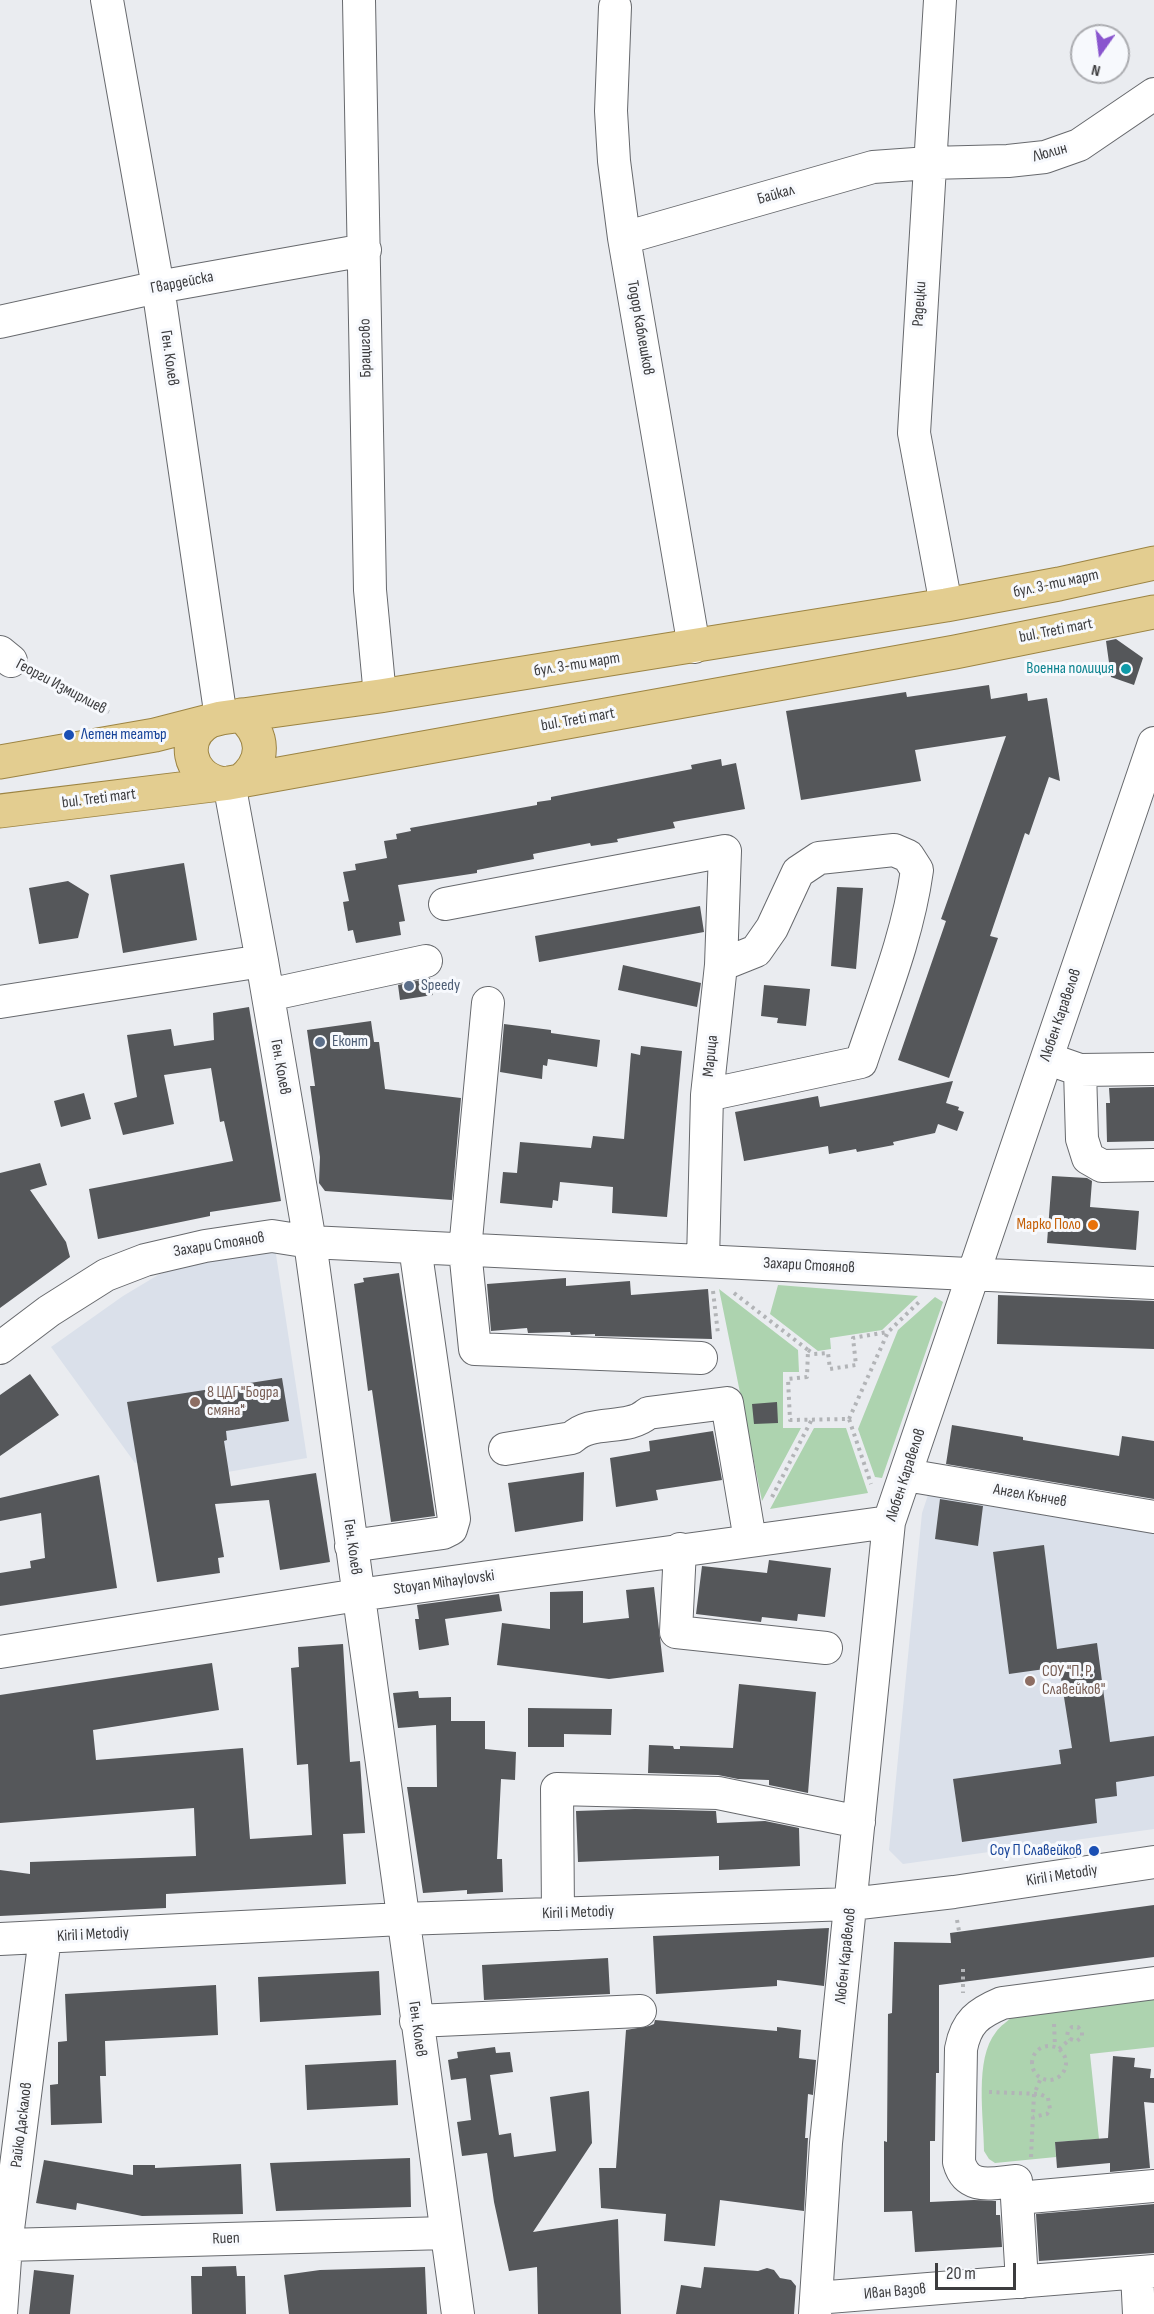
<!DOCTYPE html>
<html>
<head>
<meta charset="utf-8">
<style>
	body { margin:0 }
	#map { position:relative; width:1154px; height:2314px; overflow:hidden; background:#eaecf0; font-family:"Sofia Sans Condensed",sans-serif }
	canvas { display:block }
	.north { position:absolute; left:1070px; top:24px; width:60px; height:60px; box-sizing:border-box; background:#f7f9fd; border:2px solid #acadb1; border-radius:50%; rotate:194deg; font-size:16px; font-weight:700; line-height:24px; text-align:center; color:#3c3c3e }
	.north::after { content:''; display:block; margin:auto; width:21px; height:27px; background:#8955ce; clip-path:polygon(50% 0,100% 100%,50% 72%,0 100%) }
	.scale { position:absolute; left:935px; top:2263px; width:81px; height:27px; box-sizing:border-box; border:3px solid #3c3c3e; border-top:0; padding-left:8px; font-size:18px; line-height:21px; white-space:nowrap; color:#3c3c3e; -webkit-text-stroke:4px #f7f9fd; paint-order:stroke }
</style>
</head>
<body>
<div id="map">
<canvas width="1154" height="2314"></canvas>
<div class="north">N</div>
<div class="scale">20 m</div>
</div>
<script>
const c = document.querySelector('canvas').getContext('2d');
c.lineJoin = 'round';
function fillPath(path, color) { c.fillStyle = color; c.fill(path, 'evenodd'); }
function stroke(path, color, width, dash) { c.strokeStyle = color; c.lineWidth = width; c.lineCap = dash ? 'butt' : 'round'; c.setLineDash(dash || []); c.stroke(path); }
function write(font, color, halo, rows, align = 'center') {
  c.font = font + ' "Sofia Sans Condensed",sans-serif'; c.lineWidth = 6; c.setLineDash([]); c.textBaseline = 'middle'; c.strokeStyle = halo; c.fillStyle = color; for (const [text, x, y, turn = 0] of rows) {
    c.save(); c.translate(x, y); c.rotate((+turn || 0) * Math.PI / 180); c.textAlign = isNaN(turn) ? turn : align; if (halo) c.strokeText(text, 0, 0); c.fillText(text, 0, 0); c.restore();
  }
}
fillPath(new Path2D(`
	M 275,1248 L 307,1458 L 171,1482 L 166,1457 L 135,1463 L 51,1347 L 123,1296 L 158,1275 L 181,1265 Z
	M 928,1495 L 1154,1533 L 1154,1829 L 903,1864 L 889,1850 L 922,1513 Z`), '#dae0ea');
fillPath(new Path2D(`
	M 778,1285 L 918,1296 L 882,1330 L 830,1338 L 831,1349 L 818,1351 L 770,1314 Z
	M 719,1289 L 798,1350 L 799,1372 L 783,1372 L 783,1428 L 801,1428 L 762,1501 Z
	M 935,1297 L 943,1302 L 882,1478 L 875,1477 L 858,1429 L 898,1330 Z
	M 814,1428 L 846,1428 L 868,1493 L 770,1509 Z
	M 1154,1991 L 1154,2047 L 1090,2054 L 1099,2139 L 1055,2142 L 1056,2157 L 995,2163 L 989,2159 L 984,2151 C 984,2118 974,2059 996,2032 C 1000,2026 1008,2021 1013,2016 Z`), '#add3af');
fillPath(new Path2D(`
	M 1116,639 L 1143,658 L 1134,685 L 1111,677 L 1106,641 Z
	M 989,685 L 991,699 L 1027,693 L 1028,701 L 1047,698 L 1060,781 L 1049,777 L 1029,835 L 1025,833 L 990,936 L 998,938 L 949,1078 L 898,1060 L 946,921 L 941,919 L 1006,736 L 915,750 L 921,781 L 801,800 L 786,711 L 906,692 L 907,697 Z
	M 721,759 L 722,766 L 736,763 L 745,809 L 673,822 L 675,828 L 617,839 L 618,842 L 591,846 L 590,843 L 533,854 L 534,859 L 477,870 L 477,873 L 398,885 L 405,921 L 399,922 L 401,935 L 356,943 L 353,930 L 348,931 L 343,902 L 349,901 L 343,872 L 356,870 L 355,864 L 387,858 L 384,841 L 397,839 L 396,834 L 411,831 L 410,828 L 537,805 L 537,802 L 551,800 L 551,797 L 692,769 L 691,765 Z
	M 184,863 L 197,940 L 123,953 L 110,875 Z
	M 68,881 L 89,894 L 78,938 L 39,944 L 29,888 Z
	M 837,887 L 863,888 L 856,969 L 831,966 Z
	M 700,906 L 704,932 L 539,962 L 535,936 Z
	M 623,965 L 701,983 L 697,1007 L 618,990 Z
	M 430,978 L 433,995 L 400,1000 L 398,985 Z
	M 764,985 L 810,989 L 806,1026 L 777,1023 L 778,1018 L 761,1016 Z
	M 249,1007 L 281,1201 L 210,1212 L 210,1216 L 98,1239 L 89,1189 L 233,1161 L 224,1121 L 220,1122 L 211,1068 L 164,1075 L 174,1124 L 123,1135 L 114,1103 L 137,1097 L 127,1035 L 171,1029 L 174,1046 L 214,1040 L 213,1013 Z
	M 371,1021 L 374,1042 L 379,1042 L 385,1089 L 461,1098 L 452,1200 L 325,1191 L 319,1183 L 320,1157 L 310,1086 L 315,1086 L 307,1030 Z
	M 504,1024 L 551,1030 L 551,1033 L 600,1040 L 597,1067 L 548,1059 L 547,1066 L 543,1065 L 542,1079 L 500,1072 Z
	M 641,1046 L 682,1051 L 667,1217 L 612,1213 L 613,1187 L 560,1182 L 558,1201 L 553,1200 L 552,1208 L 500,1203 L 503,1172 L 517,1173 L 520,1142 L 591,1148 L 593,1136 L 624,1139 L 631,1053 L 640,1055 Z
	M 953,1081 L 946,1103 L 959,1107 L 958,1110 L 964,1112 L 957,1131 L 938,1124 L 935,1133 L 893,1142 L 894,1145 L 857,1152 L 856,1149 L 829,1154 L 828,1146 L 744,1161 L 735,1112 L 818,1096 L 820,1107 Z
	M 1154,1087 L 1154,1141 L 1107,1142 L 1106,1103 L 1110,1103 L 1109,1088 Z
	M 84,1093 L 91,1119 L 61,1127 L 54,1101 Z
	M 40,1163 L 47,1185 L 30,1190 L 66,1242 L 70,1257 L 0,1308 L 0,1173 Z
	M 1052,1176 L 1087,1178 L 1092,1181 L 1090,1207 L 1139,1211 L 1136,1250 L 1047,1243 Z
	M 399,1273 L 435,1516 L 391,1522 L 372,1390 L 368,1391 L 354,1284 L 364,1282 L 363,1278 Z
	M 566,1278 L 566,1286 L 630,1281 L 631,1295 L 708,1289 L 712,1339 L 595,1336 L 595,1334 L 571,1335 L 570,1332 L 528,1333 L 527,1328 L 491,1331 L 487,1284 Z
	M 998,1295 L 1154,1301 L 1154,1349 L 997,1344 Z
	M 30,1374 L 59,1415 L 0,1456 L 0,1395 Z
	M 282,1378 L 289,1421 L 226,1431 L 227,1440 L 224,1441 L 231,1486 L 316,1473 L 330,1562 L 280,1570 L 269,1500 L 215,1504 L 224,1557 L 218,1558 L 220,1573 L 157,1582 L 127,1402 Z
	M 777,1402 L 778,1423 L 754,1424 L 752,1404 Z
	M 952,1425 L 1023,1437 L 1023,1440 L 1119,1456 L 1122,1436 L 1154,1441 L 1154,1499 L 946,1464 Z
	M 713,1431 L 722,1480 L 656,1490 L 658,1500 L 616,1507 L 610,1458 L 650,1451 L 649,1441 Z
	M 584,1472 L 583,1521 L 515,1532 L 508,1483 Z
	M 99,1475 L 117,1588 L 0,1606 L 0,1573 L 31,1568 L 30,1561 L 45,1558 L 41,1513 L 0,1521 L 0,1498 Z
	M 940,1499 L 983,1506 L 978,1546 L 935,1539 Z
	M 1044,1545 L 1057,1649 L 1097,1643 L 1110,1742 L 1154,1736 L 1154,1776 L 1116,1782 L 1117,1796 L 1095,1799 L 1097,1823 L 962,1842 L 953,1779 L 1061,1764 L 1059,1750 L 1072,1748 L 1058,1659 L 1059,1667 L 1009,1674 L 993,1552 Z
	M 769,1560 L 831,1568 L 825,1617 L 798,1614 L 797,1621 L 762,1617 L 761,1622 L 696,1614 L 702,1566 L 767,1573 Z
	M 654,1587 L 664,1672 L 609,1679 L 497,1665 L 502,1623 L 550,1629 L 550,1592 L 583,1591 L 583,1623 L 629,1618 L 626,1590 Z
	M 499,1594 L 502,1611 L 445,1619 L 449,1645 L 419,1650 L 415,1619 L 419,1619 L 417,1605 Z
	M 343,1644 L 350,1762 L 360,1761 L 365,1833 L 343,1834 L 346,1884 L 166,1894 L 166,1908 L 0,1916 L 0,1870 L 30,1874 L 30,1862 L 196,1856 L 194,1808 L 0,1823 L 0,1695 L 212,1663 L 219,1710 L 93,1730 L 96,1760 L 243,1748 L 250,1839 L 312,1835 L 308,1764 L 297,1765 L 291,1668 L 299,1667 L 298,1647 Z
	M 739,1684 L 816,1692 L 808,1793 L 769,1785 L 769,1780 L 738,1779 L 718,1775 L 648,1773 L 649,1745 L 673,1746 L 674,1749 L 680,1749 L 680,1746 L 733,1748 Z
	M 418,1691 L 419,1698 L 451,1697 L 451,1721 L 485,1721 L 485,1749 L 516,1752 L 515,1780 L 501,1779 L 497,1859 L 502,1859 L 503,1892 L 467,1894 L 467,1890 L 423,1893 L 407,1787 L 437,1787 L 436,1725 L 398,1728 L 393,1693 Z
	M 528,1708 L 612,1709 L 611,1735 L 564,1734 L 564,1747 L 528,1747 Z
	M 635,1809 L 716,1811 L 717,1823 L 765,1821 L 799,1828 L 800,1866 L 719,1870 L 719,1856 L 578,1862 L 576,1811 Z
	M 1154,1905 L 1154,1957 L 939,1985 L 939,2073 L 936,2073 L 935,2141 L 930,2141 L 930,2202 L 974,2200 L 996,2201 L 996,2215 L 1000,2215 L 1002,2247 L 915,2252 L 912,2211 L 884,2212 L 884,2141 L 887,2142 L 888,2014 L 892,2013 L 894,1942 L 951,1943 L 950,1933 Z
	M 829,1928 L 824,1986 L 777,1980 L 777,1986 L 656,1994 L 653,1936 Z
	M 608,1958 L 610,1994 L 484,2000 L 482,1965 Z
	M 379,1971 L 381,2015 L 260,2022 L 258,1977 Z
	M 216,1985 L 218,2035 L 105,2041 L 106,2076 L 100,2076 L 102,2123 L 51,2125 L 50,2085 L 58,2084 L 58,2042 L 67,2041 L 65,1994 Z
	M 655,2020 L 777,2031 L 777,2027 L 801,2030 L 799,2058 L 816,2060 L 813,2095 L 808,2094 L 805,2138 L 808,2138 L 804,2211 L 720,2200 L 715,2246 L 664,2241 L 666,2214 L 601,2208 L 599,2168 L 616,2168 L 626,2030 L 649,2026 L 654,2024 Z
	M 495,2047 L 496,2053 L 510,2052 L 513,2072 L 490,2075 L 499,2135 L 511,2133 L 514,2157 L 556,2151 L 550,2097 L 589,2091 L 592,2143 L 533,2232 L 618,2219 L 621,2314 L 538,2314 L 537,2267 L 509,2271 L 494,2202 L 487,2153 L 462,2156 L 457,2122 L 471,2120 L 466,2078 L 451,2080 L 448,2060 L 458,2058 L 457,2052 Z
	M 1113,2056 L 1135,2058 L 1134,2067 L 1151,2069 L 1150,2078 L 1154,2078 L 1154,2103 L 1144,2102 L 1150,2168 L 1110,2172 L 1110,2163 L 1057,2168 L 1055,2142 L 1108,2138 Z
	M 396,2060 L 398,2105 L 307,2110 L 305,2065 Z
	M 410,2158 L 411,2207 L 276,2211 L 270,2163 Z
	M 44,2160 L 133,2175 L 133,2165 L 155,2165 L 155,2168 L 241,2164 L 243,2214 L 142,2216 L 77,2203 L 76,2210 L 36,2203 Z
	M 1154,2204 L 1154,2253 L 1039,2261 L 1036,2214 Z
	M 236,2266 L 237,2276 L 245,2276 L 246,2314 L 192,2314 L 191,2276 L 202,2276 L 202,2267 Z
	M 425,2267 L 427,2314 L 289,2314 L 284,2275 L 320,2270 Z
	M 704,2267 L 758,2271 L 767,2268 L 774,2270 L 780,2278 L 791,2280 L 796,2286 L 794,2314 L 676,2314 L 681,2285 L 701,2288 Z
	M 34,2270 L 74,2275 L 70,2314 L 29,2314 Z`), '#55575a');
const minor = new Path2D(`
	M 107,0 L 158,287 L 221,718
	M 359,0 L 370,590 L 380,696
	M 940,0 L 914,433 L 946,605
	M 615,7 L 611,111 L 614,161 L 624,238 L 694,647
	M 624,238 L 873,167 L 929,163 L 1008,161 L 1045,157 L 1079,145 L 1154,94
	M 0,322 L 158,287 L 365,250
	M 0,652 L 11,661
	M 229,783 L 262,961 L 310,1242 L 458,2314
	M 445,904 L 725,851 L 721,965 L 707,1095 L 703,1261
	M 268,995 L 426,961
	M 0,1002 L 262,961
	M 488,1003 L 465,1250 L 475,1349 L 701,1358
	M 1060,1063 L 1080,1070 L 1154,1069
	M 1080,1070 L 1082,1139 L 1088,1158 L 1102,1166 L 1154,1165
	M 707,1095 L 861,1062 C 882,999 908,936 917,870 L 908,856 L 894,850 L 819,858 L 798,872 L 772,928 L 756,951 L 721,965
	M 0,1348 L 49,1311 L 106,1275 L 145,1260 L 205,1246 L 272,1236 L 310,1242 L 1154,1283
	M 505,1449 L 572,1438 C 592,1418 627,1432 648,1413 L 727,1403 L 750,1540
	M 906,1475 L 1154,1517
	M 351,1546 L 443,1533 L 451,1529 L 454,1519 L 415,1247
	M 680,1549 L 676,1632 L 826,1648
	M 0,1652 L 358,1595 L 889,1522
	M 558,1914 L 557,1789 L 718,1793 L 859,1822
	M 0,1939 L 402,1919 L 851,1904 L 954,1892 L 1154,1862
	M 416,2021 L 640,2011
	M 1018,2198 L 1154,2186
	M 6,2245 L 446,2233
	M 1137,2273 L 1139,2314
	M 1022,2282 L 1016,2181 C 992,2183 967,2191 959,2162 L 961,2049 C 966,2022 978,2013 1002,2003 L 1154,1983
	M 816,2298 L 1154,2271
	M 1,2314 L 6,2245 L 45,1937
	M 815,2314 L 826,2143 L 889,1522 L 1154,743`);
const major = new Path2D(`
	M 210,721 C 180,737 188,776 220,783
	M 0,762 L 155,735 L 221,718 L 380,696 L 946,605 L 1059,584 L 1154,563
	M 241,781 C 266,761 265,735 241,715
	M 0,811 L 229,783 L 955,652 L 1154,612`);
stroke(minor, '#67696d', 34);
stroke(major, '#9c8443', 35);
stroke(new Path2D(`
	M 35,674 L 109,712
	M 713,1291 L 718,1334
	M 734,1293 L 808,1350 L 807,1377 L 788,1379 L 790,1420 L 849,1419 L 871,1484
	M 808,1350 L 814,1354 L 828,1353 L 830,1369 L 856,1365 L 853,1338 L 887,1332
	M 849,1419 L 888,1332 L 920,1301
	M 772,1497 L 812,1419
	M 957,1920 L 959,1931
	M 963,1969 L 963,1993
	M 1054,2024 L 1055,2046
	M1032 2063a17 17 0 1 1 34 0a17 17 0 1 1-34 0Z
	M 1059,2049 L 1070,2039 L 1077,2041 L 1082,2037 L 1082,2032 L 1078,2027 L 1072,2027 L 1068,2031 L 1067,2036 L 1070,2039
	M 989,2092 L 1040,2094 L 1048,2098 L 1050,2109 L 1047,2114 L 1033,2117
	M 1031,2157 L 1034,2094 L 1041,2078`), '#b2b4b7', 4, [3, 4.5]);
stroke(minor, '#fff', 32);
stroke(major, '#e3cd90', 33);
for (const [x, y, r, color] of [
	[1126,669,6,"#0f9aa8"],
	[69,735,6,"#1a4fb4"],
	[409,986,6,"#5c6f8a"],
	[320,1042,6,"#5c6f8a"],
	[1093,1225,6,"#e8710a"],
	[195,1402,6,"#8d6e63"],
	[1030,1681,6,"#8d6e63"],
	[1094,1851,6,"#1a4fb4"]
]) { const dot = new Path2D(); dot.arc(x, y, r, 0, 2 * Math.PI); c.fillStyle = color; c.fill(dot); stroke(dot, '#f7f9fd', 2); }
write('16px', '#3c3c3e', '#f7f9fd', [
	["Люлин",1050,153,-15],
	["Байкал",776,195,-16],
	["Гвардейска",182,283,-11],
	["Радецки",920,304,-86],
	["Тодор Каблешков",640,328,80],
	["Брацигово",366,348,-91],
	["Ген. Колев",169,358,82],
	["бул. 3-ти март",1056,584,-12],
	["bul. Treti mart",1056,631,-11],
	["бул. 3-ти март",577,665,-9],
	["Георги Измирлиев",61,687,28],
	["bul. Treti mart",578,720,-10],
	["bul. Treti mart",99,799,-7],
	["Любен Каравелов",1061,1015,-71],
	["Марица",711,1056,-84],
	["Ген. Колев",280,1067,80],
	["Захари Стоянов",219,1245,-9],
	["Захари Стоянов",809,1266,3],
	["Любен Каравелов",906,1475,-72],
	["Ангел Кънчев",1030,1496,10],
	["Ген. Колев",352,1547,82],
	["Stoyan Mihaylovski",444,1583,-8],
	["Kiril i Metodiy",1062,1876,-9],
	["Kiril i Metodiy",578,1913,-2],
	["Kiril i Metodiy",93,1935,-3],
	["Любен Каравелов",846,1956,-84],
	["Ген. Колев",417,2029,82],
	["Райко Даскалов",22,2125,-83],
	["Ruen",226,2239,-2],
	["Иван Вазов",895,2292,-5]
]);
write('16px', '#0d838f', '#f7f9fd', [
	["Военна полиция",1114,669]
], 'right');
write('16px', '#164399', '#f7f9fd', [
	["Летен театър",81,735],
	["Соу П Славейков",1082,1851,"right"]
], 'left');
write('16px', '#4e5e75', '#f7f9fd', [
	["Speedy",421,986],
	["Еконт",332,1042]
], 'left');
write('16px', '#c56008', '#f7f9fd', [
	["Марко Поло",1081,1225]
], 'right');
write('16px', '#785e54', '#f7f9fd', [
	["8 ЦДГ \"Бодра",207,1393],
	["смяна\"",207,1411],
	["СОУ \"П. Р.",1042,1672],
	["Славейков\"",1042,1690]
], 'left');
</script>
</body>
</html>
